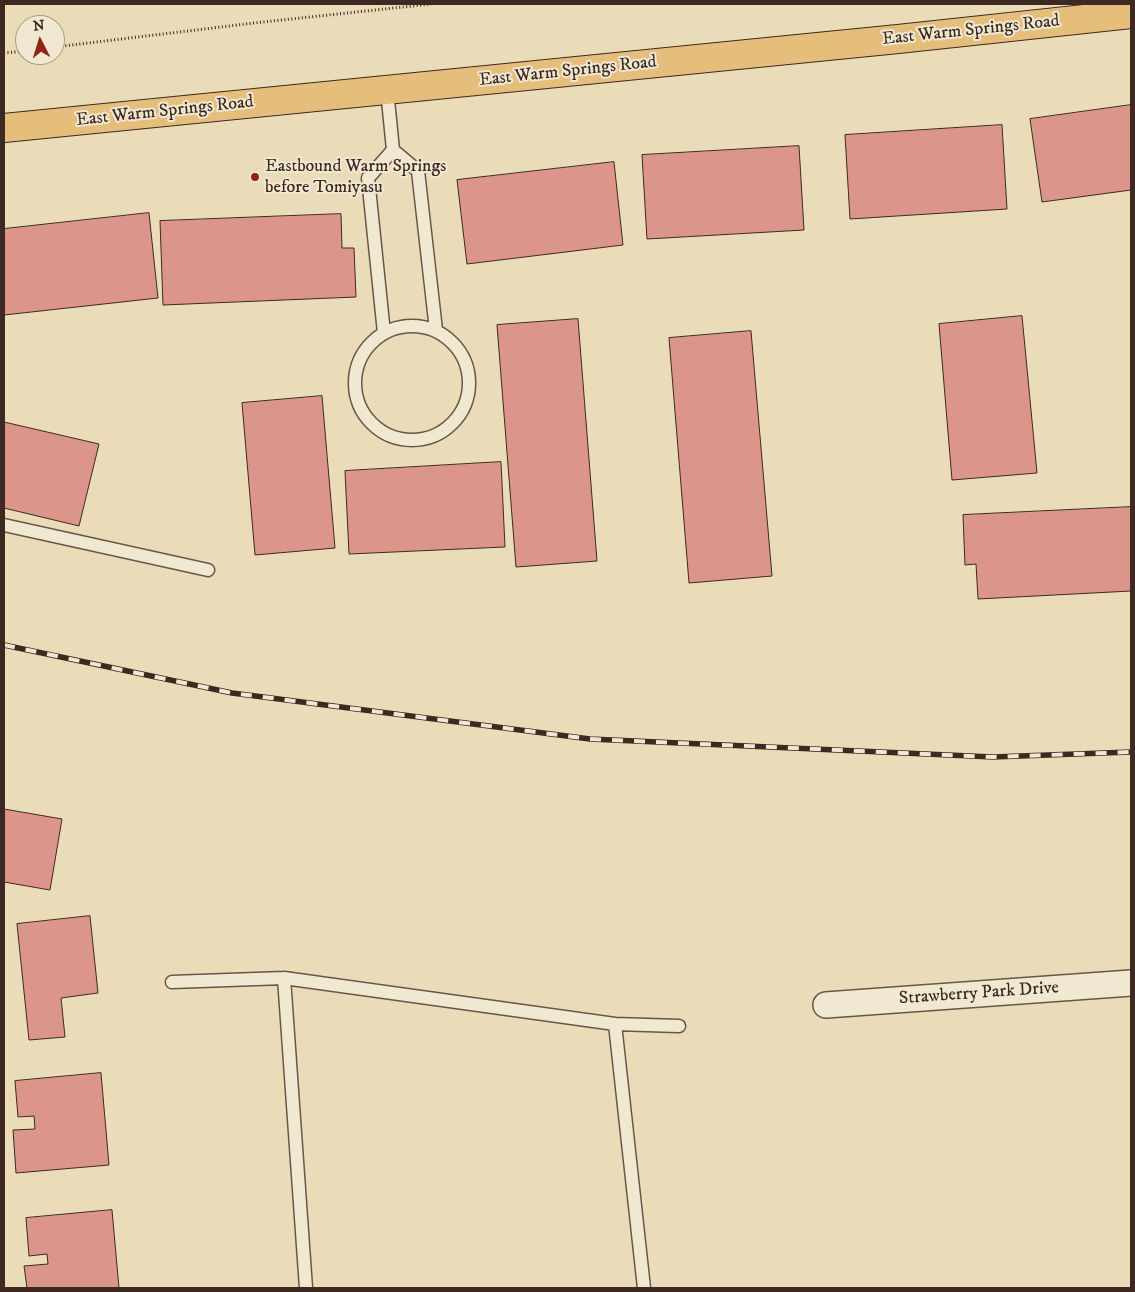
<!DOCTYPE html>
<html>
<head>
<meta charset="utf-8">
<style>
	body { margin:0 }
	#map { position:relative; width:1135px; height:1292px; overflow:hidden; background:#eadcb9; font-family:"IM FELL DW Pica",serif }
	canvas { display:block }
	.frame { position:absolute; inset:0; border:5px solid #3d2922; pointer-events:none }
	.north { position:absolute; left:15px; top:15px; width:50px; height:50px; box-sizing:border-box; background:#f1e8d2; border:1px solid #a99c8c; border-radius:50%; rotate:355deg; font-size:14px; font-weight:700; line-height:20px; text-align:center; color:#3d2922 }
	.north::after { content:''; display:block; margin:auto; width:18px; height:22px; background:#8f2418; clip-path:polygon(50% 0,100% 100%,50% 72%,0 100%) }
</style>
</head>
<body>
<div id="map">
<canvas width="1135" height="1292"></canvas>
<div class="frame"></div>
<div class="north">N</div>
</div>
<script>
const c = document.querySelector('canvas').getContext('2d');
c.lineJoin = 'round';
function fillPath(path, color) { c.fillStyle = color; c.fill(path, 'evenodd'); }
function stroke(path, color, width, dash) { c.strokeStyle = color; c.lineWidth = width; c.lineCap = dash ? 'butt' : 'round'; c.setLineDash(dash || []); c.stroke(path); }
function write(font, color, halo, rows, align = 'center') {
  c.font = font + ' "IM FELL DW Pica",serif'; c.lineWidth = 4; c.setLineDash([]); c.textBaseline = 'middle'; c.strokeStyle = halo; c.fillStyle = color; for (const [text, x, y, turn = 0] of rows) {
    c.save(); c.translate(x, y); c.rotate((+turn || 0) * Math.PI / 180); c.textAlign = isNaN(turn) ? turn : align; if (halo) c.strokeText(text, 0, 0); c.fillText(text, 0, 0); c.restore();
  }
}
const building = new Path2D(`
	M 1131,105 L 1131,190 L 1042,202 L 1030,119 Z
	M 1002,125 L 1007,209 L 850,219 L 845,135 Z
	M 799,146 L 804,230 L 647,239 L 642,155 Z
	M 614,162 L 623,245 L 467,264 L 457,180 Z
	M 149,213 L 158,298 L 4,315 L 4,229 Z
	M 341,214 L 342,248 L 354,248 L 356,297 L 163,305 L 160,221 Z
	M 1022,316 L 1037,473 L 952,480 L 939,324 Z
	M 578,319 L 597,561 L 516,567 L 497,325 Z
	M 751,331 L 772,576 L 689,583 L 669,338 Z
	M 322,396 L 335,548 L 255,555 L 242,403 Z
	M 4,422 L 99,444 L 79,526 L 4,508 Z
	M 501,462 L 505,547 L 349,554 L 345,471 Z
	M 1131,507 L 1131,591 L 978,599 L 976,564 L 965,565 L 963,515 Z
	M 4,809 L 62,819 L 50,890 L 4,882 Z
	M 90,916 L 98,993 L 61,998 L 65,1037 L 29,1040 L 17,924 Z
	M 101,1073 L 109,1165 L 16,1173 L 13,1130 L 35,1129 L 34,1116 L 18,1117 L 15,1081 Z
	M 112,1210 L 119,1288 L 27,1288 L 24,1266 L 48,1264 L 47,1254 L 29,1256 L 26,1218 Z`);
fillPath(building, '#dc958a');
stroke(building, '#3d2922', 1);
const service = new Path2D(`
	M 387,90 L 393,150 L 418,171 L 436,330
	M355 383a57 57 0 1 1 114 0a57 57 0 1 1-114 0Z
	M 384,333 L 368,178 L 393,150
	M 4,525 L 208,570
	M 284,978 L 306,1288
	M 172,982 L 284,978 L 615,1024 L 644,1288
	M 615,1024 L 679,1026`);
const minor = new Path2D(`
	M 826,1005 L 1131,983`);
const primary = new Path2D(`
	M 4,128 L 898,39 L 1131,14`);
stroke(service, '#685648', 15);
stroke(minor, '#685648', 28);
stroke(primary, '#3d2922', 30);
stroke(new Path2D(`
	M 55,47 L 254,23 L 431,4
	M 4,53 L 25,51`), '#3d2922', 3, [1, 2.5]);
stroke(service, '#f1e8d2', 12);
stroke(minor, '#f1e8d2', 25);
stroke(primary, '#e5be7c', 28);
const rail = new Path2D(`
	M 4,645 L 232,693 L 590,739 L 993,757 L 1131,752`);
stroke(rail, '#3d2922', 5.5);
stroke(rail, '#f1e8d2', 4, [11]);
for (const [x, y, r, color] of [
	[255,177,5,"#8f2418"]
]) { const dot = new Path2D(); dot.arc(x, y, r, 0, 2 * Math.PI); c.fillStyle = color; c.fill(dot); stroke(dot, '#f1e8d2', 2); }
write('18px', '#3d2922', '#f1e8d2', [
	["East Warm Springs Road",971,31,-6],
	["East Warm Springs Road",568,72,-6],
	["East Warm Springs Road",165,112,-6],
	["Strawberry Park Drive",979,994,-4]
]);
write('18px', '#3d2922', '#f1e8d2', [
	["Eastbound Warm Springs",265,167],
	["before Tomiyasu",265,188]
], 'left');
</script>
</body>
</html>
